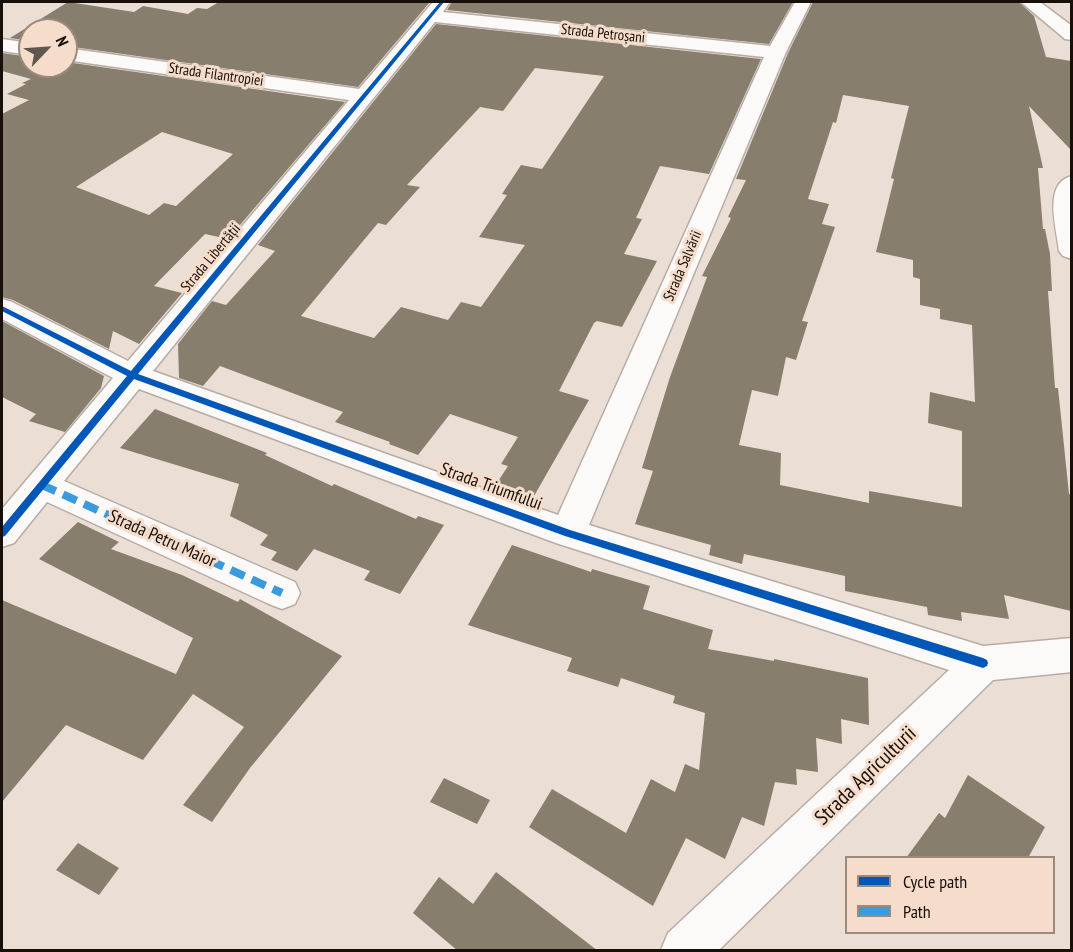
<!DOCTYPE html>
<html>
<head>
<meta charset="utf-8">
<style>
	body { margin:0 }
	#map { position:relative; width:1073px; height:952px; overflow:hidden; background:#ebded5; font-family:"PT Sans Narrow",sans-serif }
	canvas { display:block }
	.frame { position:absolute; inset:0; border:3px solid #170f09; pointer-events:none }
	.legend { position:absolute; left:845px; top:856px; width:210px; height:78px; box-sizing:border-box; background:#f5dccb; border:2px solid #9c8a7d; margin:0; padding:8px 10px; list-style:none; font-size:18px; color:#170f09 }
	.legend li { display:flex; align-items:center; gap:12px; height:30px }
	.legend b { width:30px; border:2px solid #9c8a7d }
	.north { position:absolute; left:18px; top:18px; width:60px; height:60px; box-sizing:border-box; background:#f5dccb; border:2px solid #9c8a7d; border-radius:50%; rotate:65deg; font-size:16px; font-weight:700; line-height:24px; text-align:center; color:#170f09 }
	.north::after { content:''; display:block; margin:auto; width:21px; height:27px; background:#615750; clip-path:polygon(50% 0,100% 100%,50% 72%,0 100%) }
</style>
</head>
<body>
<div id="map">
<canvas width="1073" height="952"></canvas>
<div class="frame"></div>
<ul class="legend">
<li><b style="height:8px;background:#0057b8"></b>Cycle path</li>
<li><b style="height:8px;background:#3b9add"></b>Path</li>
</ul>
<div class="north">N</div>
</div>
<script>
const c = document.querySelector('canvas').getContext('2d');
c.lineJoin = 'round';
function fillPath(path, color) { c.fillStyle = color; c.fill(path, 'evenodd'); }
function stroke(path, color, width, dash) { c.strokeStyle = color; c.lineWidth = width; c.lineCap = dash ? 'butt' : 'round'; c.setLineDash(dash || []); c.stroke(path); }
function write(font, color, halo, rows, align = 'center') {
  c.font = font + ' "PT Sans Narrow",sans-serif'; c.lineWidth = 6; c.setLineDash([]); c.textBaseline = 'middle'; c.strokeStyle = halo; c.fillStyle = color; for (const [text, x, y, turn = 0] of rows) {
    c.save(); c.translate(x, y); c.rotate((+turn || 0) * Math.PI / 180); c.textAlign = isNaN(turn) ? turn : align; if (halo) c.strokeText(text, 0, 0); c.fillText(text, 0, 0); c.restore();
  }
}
fillPath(new Path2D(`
	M 68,2 L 134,12 L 143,6 L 188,14 L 197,8 L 207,9 L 219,2 L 430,2 L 358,87 L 66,46 L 66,30 L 30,30 L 30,41 L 10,38 Z
	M 452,2 L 793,2 L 769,44 L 447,10 Z
	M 813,2 L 1019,2 L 1034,16 L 1046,57 L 1071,61 L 1071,150 L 1029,106 L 1043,168 L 1038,168 L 1043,229 L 1045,229 L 1050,254 L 1052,291 L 1048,291 L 1055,388 L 1058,388 L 1069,494 L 1071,495 L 1071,611 L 1004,595 L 1009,619 L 961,612 L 962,621 L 928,615 L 927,607 L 845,591 L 845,576 L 744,554 L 742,564 L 709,555 L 711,545 L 635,524 L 653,471 L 642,468 L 670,377 L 707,277 L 702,276 L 731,218 L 728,217 L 746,180 L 736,179 L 788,53 ZM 843,95 L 909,106 L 891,178 L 894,179 L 876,252 L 913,260 L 913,277 L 920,279 L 920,305 L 940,309 L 940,319 L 972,325 L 975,402 L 930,392 L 928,423 L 962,431 L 962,507 L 869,491 L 869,503 L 780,485 L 781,453 L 739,445 L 752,390 L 778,396 L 786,357 L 796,360 L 808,322 L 802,321 L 835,227 L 822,224 L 829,204 L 808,199 L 833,122 L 836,123 Z
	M 436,24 L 761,59 L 709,174 L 660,166 L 636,218 L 642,219 L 624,254 L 657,261 L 622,327 L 597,321 L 594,323 L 559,391 L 589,400 L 534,496 L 497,483 L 508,466 L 501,464 L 518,437 L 450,414 L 418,455 L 389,444 L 390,442 L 335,422 L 343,412 L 220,366 L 203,386 L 179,378 L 178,344 L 212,301 L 226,305 L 275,251 L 258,245 ZM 535,68 L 604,76 L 542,169 L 521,165 L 502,194 L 507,195 L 479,237 L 525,245 L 481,307 L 461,302 L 448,320 L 401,307 L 374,338 L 301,316 L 378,223 L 386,225 L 420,187 L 407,185 L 480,107 L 503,111 Z
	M 2,53 L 30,57 L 30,66 L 66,66 L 66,62 L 345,102 L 228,239 L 205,234 L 154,286 L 182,293 L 139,344 L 113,331 L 109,349 L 13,300 L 2,297 L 2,114 L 29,100 L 7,94 L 26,84 L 22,83 L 31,79 L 2,71 ZM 162,132 L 233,154 L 176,206 L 164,203 L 149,215 L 76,187 Z
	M 2,321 L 104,376 L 101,388 L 65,432 L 29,421 L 36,414 L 2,397 Z
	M 155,409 L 267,453 L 265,455 L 332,486 L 334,484 L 416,519 L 418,516 L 444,525 L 400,594 L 364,580 L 370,571 L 314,549 L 297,571 L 271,560 L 277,552 L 260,545 L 268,535 L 230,516 L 239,484 L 120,448 Z
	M 78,522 L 119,542 L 111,549 L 182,575 L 238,602 L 240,599 L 342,656 L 250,768 L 212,822 L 183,805 L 244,727 L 193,694 L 143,760 L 66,725 L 2,802 L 2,600 L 176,674 L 193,638 L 39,559 Z
	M 512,545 L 591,572 L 592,569 L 650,586 L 643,609 L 713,630 L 708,649 L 774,661 L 774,659 L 868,678 L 869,725 L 841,719 L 842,744 L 816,738 L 818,772 L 796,769 L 797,785 L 775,782 L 764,826 L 742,817 L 725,859 L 686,838 L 653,906 L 529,827 L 552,789 L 626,833 L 651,779 L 675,792 L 685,764 L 699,770 L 705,713 L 673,703 L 675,696 L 621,678 L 618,687 L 567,671 L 572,658 L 468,625 Z
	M 968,775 L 1045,827 L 1028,858 L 906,858 L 939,813 L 945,818 Z
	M 444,778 L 490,800 L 477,824 L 430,802 Z
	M 78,843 L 119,868 L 99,895 L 56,870 Z
	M 496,872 L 598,951 L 458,951 L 413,913 L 439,877 L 473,904 Z`), '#877e6e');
const street = new Path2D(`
	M 433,2 L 450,2 L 443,12 L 770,46 L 795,2 L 811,2 L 786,52 L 589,525 L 983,646 L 1072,638 L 1072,672 L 993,680 L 719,950 L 661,950 L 668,933 L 949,670 L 556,543 L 139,389 L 64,481 L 295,582 L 300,593 L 295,604 L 282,609 L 269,604 L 47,502 L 14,543 L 2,547 L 2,509 L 113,378 L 2,319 L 2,299 L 12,302 L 128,361 L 349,100 L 66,60 L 66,48 L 359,89 ZM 435,22 L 764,57 L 558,515 L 153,371 Z
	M 2,39 L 30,43 L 30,55 L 2,51 Z
	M 1072,176 L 1072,259 L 1063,256 L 1059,251 C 1057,229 1042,183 1072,176 Z`);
const secondary = new Path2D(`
	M 1021,2 L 1040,2 L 1072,26 L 1072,40 L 1065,39 Z`);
stroke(street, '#b7aca5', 3);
stroke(secondary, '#b7aca5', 3);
fillPath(street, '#fcfaf9');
fillPath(secondary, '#fcfaf9');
stroke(new Path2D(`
	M 42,485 L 282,593`), '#3b9add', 8, [15, 8]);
fillPath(new Path2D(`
	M 440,2 L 444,2 L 138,374 L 570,530 L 983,658 L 987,660 L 988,663 L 987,666 L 983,668 L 565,536 L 134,379 L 5,536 L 2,537 L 2,527 L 127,376 L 2,311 L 2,306 L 131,371 Z`), '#0057b8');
write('15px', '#170f09', '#f5dccb', [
	["Strada Petroșani",603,34,6],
	["Strada Filantropiei",216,75,8],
	["Strada Libertății",211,258,-50],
	["Strada Salvării",683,266,-67]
]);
write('18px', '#170f09', '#f5dccb', [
	["Strada Triumfului",491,487,20],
	["Strada Petru Maior",162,539,24]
]);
write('21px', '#170f09', '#f5dccb', [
	["Strada Agriculturii",866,776,-44]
]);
</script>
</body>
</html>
